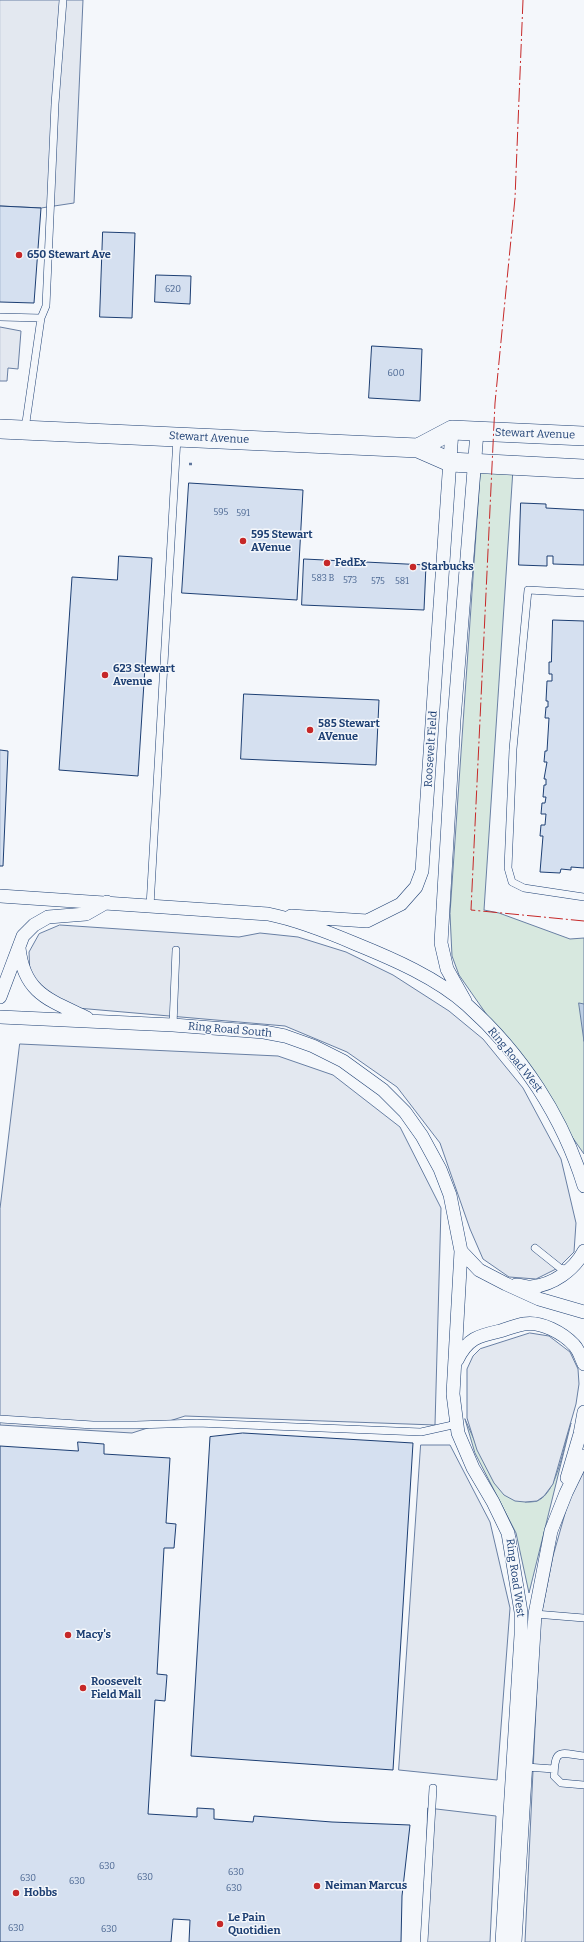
<!DOCTYPE html>
<html>
<head>
<meta charset="utf-8">
<style>
	body { margin:0 }
	canvas { display:block; background:#f4f7fb }
</style>
</head>
<body>
<canvas width="584" height="1942"></canvas>
<script>
const c = document.querySelector('canvas').getContext('2d');
c.lineJoin = 'round';
function fillPath(path, color) { c.fillStyle = color; c.fill(path, 'evenodd'); }
function stroke(path, color, width, dash) { c.strokeStyle = color; c.lineWidth = width; c.lineCap = dash ? 'butt' : 'round'; c.setLineDash(dash || []); c.stroke(path); }
function write(font, color, halo, rows, align = 'center') {
  c.font = font + ' Bitter,serif'; c.lineWidth = 3; c.setLineDash([]); c.textBaseline = 'middle'; c.strokeStyle = halo; c.fillStyle = color; for (const [text, x, y, turn = 0] of rows) {
    c.save(); c.translate(x, y); c.rotate((+turn || 0) * Math.PI / 180); c.textAlign = isNaN(turn) ? turn : align; if (halo) c.strokeText(text, 0, 0); c.fillText(text, 0, 0); c.restore();
  }
}
const green = new Path2D(`
	M 481,467 L 513,469 L 484,910 L 499,913 L 570,939 L 584,938 L 584,1154 L 459,975 L 452,956 L 450,914 Z
	M 465,1419 L 479,1451 L 525,1502 C 528,1502 534,1502 537,1501 C 558,1493 564,1442 571,1423 L 529,1593 L 516,1533 L 475,1453 Z`);
fillPath(green, '#d7e8df');
stroke(green, '#687fa3', 1);
const parking = new Path2D(`
	M 0,0 L 83,0 L 74,203 L 41,208 L 0,206 Z
	M 0,327 L 21,331 L 18,369 L 8,368 L 7,381 L 0,381 Z
	M 60,925 L 239,937 L 260,933 L 298,937 L 346,952 L 393,975 L 449,1011 L 483,1039 L 523,1088 L 561,1159 L 576,1223 L 574,1252 L 558,1268 L 536,1279 L 509,1277 L 483,1259 L 470,1229 L 440,1143 L 397,1087 L 347,1052 L 285,1026 L 77,1008 L 52,996 L 30,976 L 29,952 L 39,934 Z
	M 20,1044 L 278,1056 L 333,1075 L 400,1127 L 441,1208 L 435,1425 L 185,1416 L 132,1433 L 0,1425 L 0,1209 Z
	M 530,1333 L 549,1336 L 570,1352 L 578,1369 L 579,1384 L 576,1404 L 553,1484 L 544,1496 L 537,1501 L 525,1502 L 515,1501 L 504,1495 L 494,1483 L 477,1450 L 467,1418 L 467,1369 L 473,1356 L 480,1349 Z
	M 421,1445 L 450,1445 L 490,1522 L 510,1608 L 497,1780 L 399,1770 Z
	M 584,1471 L 584,1942 L 525,1942 L 540,1621 L 553,1556 L 570,1496 Z
	M 428,1808 L 496,1816 L 490,1942 L 425,1942 Z`);
fillPath(parking, '#e3e8f0');
stroke(parking, '#687fa3', 1);
const water = new Path2D(`
	M 579,1003 L 584,1004 L 584,1041 Z`);
fillPath(water, '#bed0e5');
stroke(water, '#687fa3', 1);
const building = new Path2D(`
	M 0,206 L 41,208 L 34,303 L 0,302 Z
	M 103,232 L 135,233 L 132,318 L 100,317 Z
	M 156,275 L 191,276 L 190,304 L 155,302 Z
	M 372,346 L 422,349 L 420,401 L 369,398 Z
	M 189,483 L 303,490 L 297,600 L 182,593 Z
	M 521,503 L 546,504 L 546,508 L 584,510 L 584,565 L 553,564 L 553,556 L 547,556 L 547,566 L 519,565 Z
	M 119,556 L 152,558 L 138,776 L 59,770 L 72,577 L 117,580 Z
	M 304,559 L 426,565 L 424,610 L 302,605 Z
	M 553,620 L 584,621 L 584,868 L 571,867 L 571,870 L 561,869 L 560,873 L 540,872 L 543,836 L 540,836 L 541,825 L 545,825 L 546,814 L 541,814 L 542,803 L 545,803 L 546,797 L 543,797 L 544,785 L 546,785 L 546,779 L 544,779 L 547,762 L 544,762 L 545,751 L 547,751 L 549,718 L 545,718 L 546,707 L 548,707 L 548,701 L 546,701 L 547,681 L 552,681 L 552,674 L 549,674 L 549,662 L 551,662 Z
	M 244,694 L 379,700 L 376,765 L 241,759 Z
	M 0,750 L 8,751 L 3,866 L 0,866 Z
	M 243,1433 L 413,1443 L 393,1770 L 191,1756 L 210,1437 Z
	M 78,1442 L 104,1444 L 104,1454 L 170,1458 L 166,1523 L 176,1524 L 174,1548 L 164,1548 L 157,1674 L 167,1675 L 165,1701 L 155,1700 L 148,1814 L 197,1817 L 197,1808 L 214,1809 L 214,1819 L 253,1822 L 254,1816 L 332,1822 L 410,1825 L 402,1896 L 401,1942 L 189,1942 L 190,1920 L 173,1919 L 171,1942 L 0,1942 L 0,1446 L 78,1451 Z`);
fillPath(building, '#d5e0f0');
stroke(building, '#1d3f73', 1);
const lane = new Path2D(`
	M 0,317 L 41,318
	M 25,429 L 41,318 L 46,306 L 55,104 L 63,0
	M 584,593 L 528,590 L 513,749 L 508,868 L 512,882 L 524,888 L 584,897
	M 150,906 L 177,438
	M 173,1025 L 176,950
	M 535,1248 L 560,1268 L 569,1270
	M 0,1419 L 93,1425 L 136,1425 L 197,1423 L 421,1432 L 457,1424
	M 535,1614 L 584,1618
	M 584,1756 C 559,1753 555,1748 554,1776 L 561,1783 L 584,1785
	M 526,1767 L 554,1769
	M 424,1942 L 433,1788`);
const street = new Path2D(`
	M 0,896 L 268,914 C 298,920 328,932 356,944 C 393,959 437,978 467,1005 C 521,1053 563,1117 584,1186
	M 291,916 L 367,921 L 401,904 L 416,887 L 422,871 L 452,430
	M 19,948 C 24,994 50,1000 87,1018
	M 0,997 L 23,936 L 34,925 L 48,917 L 86,914 L 107,902
	M 465,1001 L 447,969 L 441,943 L 454,720 L 477,432
	M 0,1017 L 173,1025 L 264,1032 L 285,1036 L 313,1046 L 343,1061 L 383,1090 L 405,1112 L 422,1136 L 440,1169 L 450,1195 L 461,1251 L 453,1394 L 458,1433 L 473,1468 L 493,1502 L 508,1533 L 521,1612 L 521,1635 L 502,1942
	M 461,1251 L 479,1270 L 506,1284 L 539,1299 L 584,1312
	M 516,1285 C 521,1285 526,1287 531,1287 C 553,1285 574,1270 584,1251
	M 457,1360 C 468,1338 478,1336 500,1331 C 508,1329 516,1325 524,1324 C 541,1321 563,1333 574,1345 C 579,1350 581,1358 584,1364
	M 567,1478 L 580,1434 L 584,1412
	M 515,1942 L 535,1614 L 551,1531 L 566,1493 L 584,1456`);
const secondary = new Path2D(`
	M 0,429 L 418,448 L 450,462 L 584,469
	M 418,448 L 452,430 L 584,436`);
stroke(lane, '#1d3f73', 8);
stroke(street, '#1d3f73', 14);
stroke(secondary, '#1d3f73', 20);
stroke(new Path2D(`
	M 189,464 L 192,464`), '#5e769c', 2.5, [3, 2]);
stroke(lane, '#f4f7fb', 7);
stroke(street, '#f4f7fb', 13);
stroke(secondary, '#f4f7fb', 19);
stroke(new Path2D(`
	M 523,0 L 515,198 L 495,403 L 471,910 L 584,921`), '#c62828', 1, [14, 3, 2, 3]);
for (const [x, y, r, color] of [
	[19,255,4,"#c62828"],
	[243,541,4,"#c62828"],
	[327,563,4,"#c62828"],
	[413,567,4,"#c62828"],
	[105,675,4,"#c62828"],
	[310,730,4,"#c62828"],
	[68,1635,4,"#c62828"],
	[83,1688,4,"#c62828"],
	[317,1886,4,"#c62828"],
	[16,1893,4,"#c62828"],
	[220,1924,4,"#c62828"]
]) { const dot = new Path2D(); dot.arc(x, y, r, 0, 2 * Math.PI); c.fillStyle = color; c.fill(dot); stroke(dot, '#f4f7fb', 1.5); }
write('9px', '#4b6792', null, [
	["620",173,289],
	["600",396,373],
	["595",221,512],
	["591",243,513],
	["583 B",323,578],
	["573",350,580],
	["575",378,581],
	["581",402,581],
	["630",107,1866],
	["630",236,1872],
	["630",145,1877],
	["630",28,1878],
	["630",77,1881],
	["630",234,1888],
	["630",16,1928],
	["630",109,1929]
]);
write('bold 11px', '#1d3f73', '#f4f7fb', [
	["650 Stewart Ave",27,255],
	["595 Stewart",251,535],
	["AVenue",251,548],
	["FedEx",335,563],
	["Starbucks",421,567],
	["623 Stewart",113,669],
	["Avenue",113,682],
	["585 Stewart",318,724],
	["AVenue",318,737],
	["Macy's",76,1635],
	["Roosevelt",91,1682],
	["Field Mall",91,1695],
	["Neiman Marcus",325,1886],
	["Hobbs",24,1893],
	["Le Pain",228,1918],
	["Quotidien",228,1931]
], 'left');
write('11px', '#1d3f73', '#f4f7fb', [
	["Stewart Avenue",535,434,2],
	["Stewart Avenue",209,438,3],
	["Roosevelt Field",431,749,-86],
	["Ring Road South",230,1030,5],
	["Ring Road West",515,1060,51],
	["Ring Road West",515,1578,82]
]);
</script>
</body>
</html>
